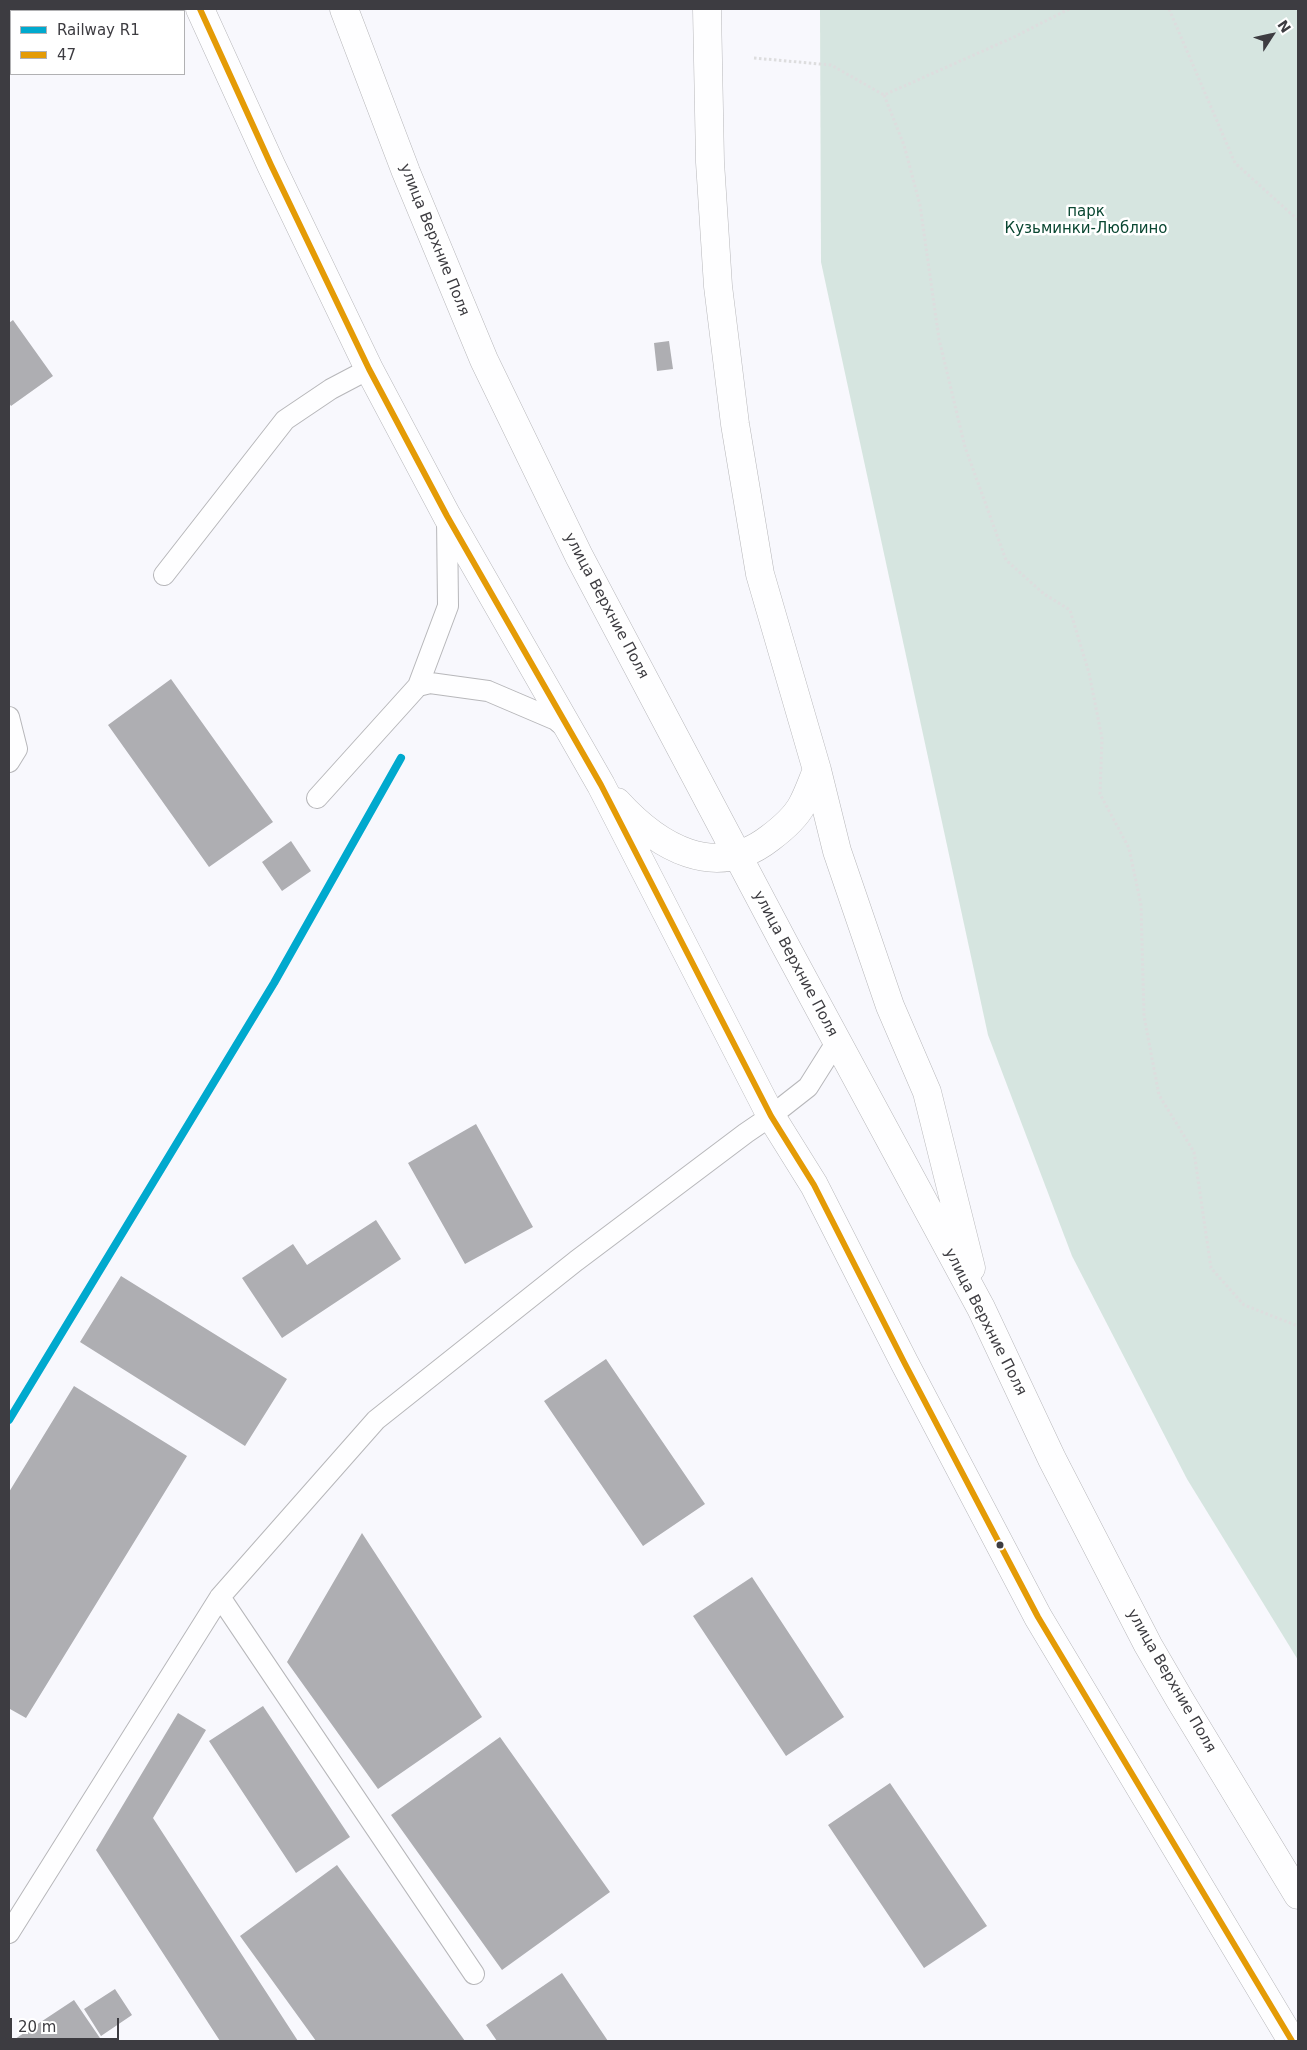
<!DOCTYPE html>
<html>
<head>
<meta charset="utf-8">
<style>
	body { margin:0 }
	#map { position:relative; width:1307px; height:2050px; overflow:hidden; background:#f8f8fd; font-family:"DejaVu Sans",sans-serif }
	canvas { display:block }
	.frame { position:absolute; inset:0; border:10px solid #3d3c41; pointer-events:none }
	.legend { position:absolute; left:10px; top:10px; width:175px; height:65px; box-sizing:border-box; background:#fff; border:1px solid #b1b1b3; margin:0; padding:6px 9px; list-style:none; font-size:15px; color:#3d3c41 }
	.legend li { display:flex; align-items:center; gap:10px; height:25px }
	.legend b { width:25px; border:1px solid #b1b1b3 }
	.north { position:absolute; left:1247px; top:10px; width:50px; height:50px; -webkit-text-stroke:4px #fff; paint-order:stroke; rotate:55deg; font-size:14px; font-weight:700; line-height:20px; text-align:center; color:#3d3c41 }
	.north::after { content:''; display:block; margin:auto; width:18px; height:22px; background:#3d3c41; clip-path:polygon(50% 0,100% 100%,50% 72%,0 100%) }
	.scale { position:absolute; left:10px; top:2018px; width:109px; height:22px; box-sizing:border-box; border:2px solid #3d3c41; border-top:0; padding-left:6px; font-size:15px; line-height:18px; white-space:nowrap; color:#3d3c41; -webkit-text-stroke:4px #fff; paint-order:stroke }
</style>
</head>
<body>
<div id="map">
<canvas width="1307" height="2050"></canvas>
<div class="frame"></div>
<ul class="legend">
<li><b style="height:6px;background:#00a9ce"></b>Railway R1</li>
<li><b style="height:6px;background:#e49b06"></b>47</li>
</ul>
<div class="north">N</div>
<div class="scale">20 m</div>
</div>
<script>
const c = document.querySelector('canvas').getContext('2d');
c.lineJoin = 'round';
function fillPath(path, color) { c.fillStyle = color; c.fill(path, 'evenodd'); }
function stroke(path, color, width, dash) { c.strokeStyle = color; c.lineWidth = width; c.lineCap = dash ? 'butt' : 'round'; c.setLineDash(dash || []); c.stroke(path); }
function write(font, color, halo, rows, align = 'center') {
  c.font = font + ' "DejaVu Sans",sans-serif'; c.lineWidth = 5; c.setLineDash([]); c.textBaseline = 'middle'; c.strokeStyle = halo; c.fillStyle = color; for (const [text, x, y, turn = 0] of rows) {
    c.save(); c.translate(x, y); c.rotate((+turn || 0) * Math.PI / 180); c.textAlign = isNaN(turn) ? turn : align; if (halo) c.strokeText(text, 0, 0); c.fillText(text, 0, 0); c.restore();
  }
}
fillPath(new Path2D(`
	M 820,9 L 1298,9 L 1298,1660 L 1187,1479 L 1072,1256 L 988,1035 L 821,262 Z`), '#d6e5e0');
fillPath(new Path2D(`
	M 13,320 L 53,376 L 11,406 L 9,403 L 9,323 Z
	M 669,341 L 673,369 L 657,371 L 654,343 Z
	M 171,679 L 273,822 L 209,867 L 108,725 Z
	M 291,841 L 311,871 L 282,891 L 262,862 Z
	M 476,1124 L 533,1227 L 465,1264 L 408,1163 Z
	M 376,1220 L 401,1259 L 282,1338 L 242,1278 L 293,1244 L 307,1265 Z
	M 121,1276 L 287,1379 L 245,1446 L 80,1342 Z
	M 606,1359 L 705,1504 L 643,1546 L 544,1401 Z
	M 74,1386 L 187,1456 L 26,1718 L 10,1709 L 9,1711 L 9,1492 Z
	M 362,1533 L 482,1717 L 378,1789 L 287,1662 Z
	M 752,1577 L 844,1717 L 786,1756 L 693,1616 Z
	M 263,1706 L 350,1837 L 296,1873 L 209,1741 Z
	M 178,1713 L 206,1730 L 153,1818 L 298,2041 L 220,2041 L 96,1850 Z
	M 500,1737 L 610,1892 L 502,1970 L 391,1815 Z
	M 890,1783 L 987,1926 L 924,1968 L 828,1825 Z
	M 337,1865 L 465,2041 L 316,2041 L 240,1936 Z
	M 562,1973 L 608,2041 L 497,2041 L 486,2025 Z
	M 115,1989 L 132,2015 L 101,2036 L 84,2009 Z
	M 74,2000 L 102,2041 L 12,2041 Z`), '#aeaeb2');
const lane = new Path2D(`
	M 164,575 L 285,420 L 331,389 L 369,369
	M 418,686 L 430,683 L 488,691 L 556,720 L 568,730
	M 9,717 L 17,749 L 9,762
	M 317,798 L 418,686 L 448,606 L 447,518
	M 220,1597 L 474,1974
	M 9,1933 L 220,1597 L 376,1420 L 576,1261 L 746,1133 L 771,1116 L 808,1087 L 837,1041`);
const secondary = new Path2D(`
	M 200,9 L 271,165 L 369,369 L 447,516 L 601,785 L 771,1116 L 814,1185 L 904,1362 L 1038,1617 L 1292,2041
	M 344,9 L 406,172 L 484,360 L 579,556 L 785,945 L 981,1308 L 1052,1459 L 1148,1645 L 1180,1700 L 1298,1895
	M 707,9 L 710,162 L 718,286 L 735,424 L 760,574 L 817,770 L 837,851 L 890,1006 L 927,1092 L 971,1268
	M 617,802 C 658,847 715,881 770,838 C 782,829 795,818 802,805 C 808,794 812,782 817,770`);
stroke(lane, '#b7b7ba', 22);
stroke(secondary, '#b7b7ba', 29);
stroke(new Path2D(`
	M 1169,9 L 1235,163 L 1298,220
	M 754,58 L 831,65 L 884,95 L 1012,38 L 1069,9
	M 884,95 L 904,145 L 920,205 L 939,339 L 965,447 L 1006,560 L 1044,594 L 1070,610 L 1089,673 L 1102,738 L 1100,794 L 1129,848 L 1141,905 L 1144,1016 L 1159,1095 L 1194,1152 L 1211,1268 L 1244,1305 L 1298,1326`), '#ddddde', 3, [2.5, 2.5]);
stroke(lane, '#fefeff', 20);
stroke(secondary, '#fefeff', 28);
stroke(new Path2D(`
	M 200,9 L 271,165 L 369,369 L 447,516 L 601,785 L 771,1116 L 814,1185 L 904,1362 L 1038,1617 L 1292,2041`), '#e49b06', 6);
stroke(new Path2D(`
	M 9,1420 L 274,983 L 401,758`), '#00a9ce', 8);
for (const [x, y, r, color] of [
	[1000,1545,4.5,"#3d3c41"]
]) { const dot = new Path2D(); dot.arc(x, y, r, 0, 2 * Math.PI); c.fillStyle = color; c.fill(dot); stroke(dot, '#fff', 2); }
write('15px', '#0a4732', '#fff', [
	["парк",1086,212],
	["Кузьминки-Люблино",1086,229]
]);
write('15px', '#3d3c41', '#fff', [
	["улица Верхние Поля",434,240,68],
	["улица Верхние Поля",606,606,62],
	["улица Верхние Поля",795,964,62],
	["улица Верхние Поля",985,1322,63],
	["улица Верхние Поля",1171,1681,60]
]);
</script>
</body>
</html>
